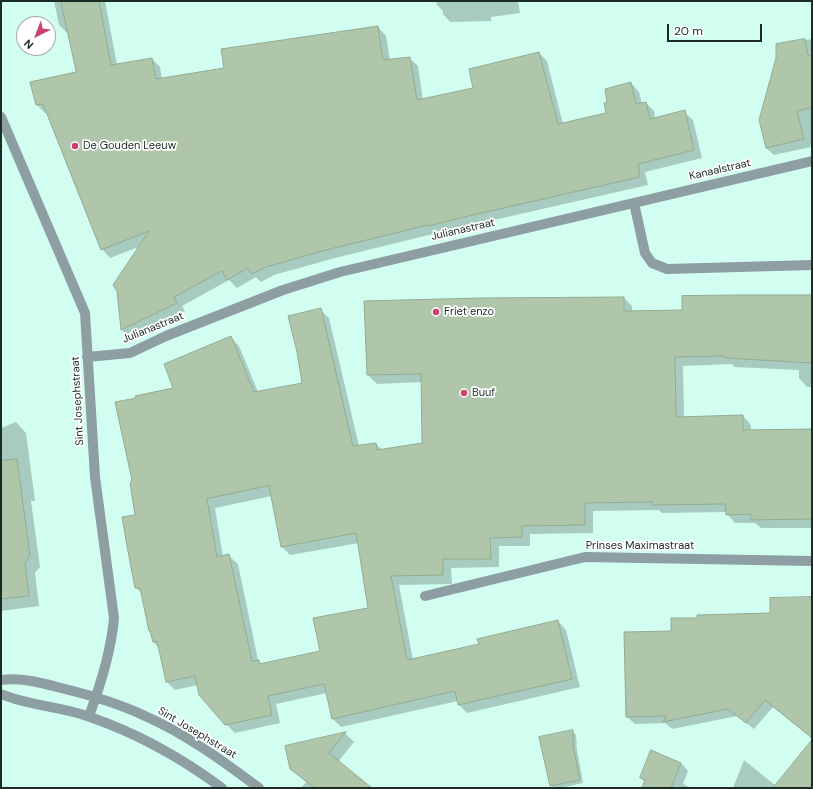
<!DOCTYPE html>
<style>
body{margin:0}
#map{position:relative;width:813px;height:789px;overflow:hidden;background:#d2fef2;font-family:"DM Sans",sans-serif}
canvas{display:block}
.frame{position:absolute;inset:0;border:2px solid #1b2c27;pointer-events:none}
.north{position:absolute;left:16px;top:16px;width:40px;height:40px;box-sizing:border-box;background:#fff;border:1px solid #a4aba9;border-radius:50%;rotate:222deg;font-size:11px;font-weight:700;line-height:16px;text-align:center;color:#1b2c27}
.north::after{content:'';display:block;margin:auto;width:14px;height:18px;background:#cc4072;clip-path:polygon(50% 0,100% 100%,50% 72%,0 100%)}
.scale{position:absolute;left:667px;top:24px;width:95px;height:18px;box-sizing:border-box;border:2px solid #1b2c27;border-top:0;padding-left:5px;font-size:12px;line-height:14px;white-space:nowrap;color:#1b2c27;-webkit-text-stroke:3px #fff;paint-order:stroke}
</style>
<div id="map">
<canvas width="813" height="789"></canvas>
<div class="frame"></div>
<div class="north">N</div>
<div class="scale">20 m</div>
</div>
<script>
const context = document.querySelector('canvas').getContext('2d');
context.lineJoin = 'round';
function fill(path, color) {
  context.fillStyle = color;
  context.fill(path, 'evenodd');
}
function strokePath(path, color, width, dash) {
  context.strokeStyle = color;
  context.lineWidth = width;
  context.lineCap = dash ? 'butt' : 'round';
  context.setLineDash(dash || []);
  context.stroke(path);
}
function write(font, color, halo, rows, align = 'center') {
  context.font = font + ' "DM Sans",sans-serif';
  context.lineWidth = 3.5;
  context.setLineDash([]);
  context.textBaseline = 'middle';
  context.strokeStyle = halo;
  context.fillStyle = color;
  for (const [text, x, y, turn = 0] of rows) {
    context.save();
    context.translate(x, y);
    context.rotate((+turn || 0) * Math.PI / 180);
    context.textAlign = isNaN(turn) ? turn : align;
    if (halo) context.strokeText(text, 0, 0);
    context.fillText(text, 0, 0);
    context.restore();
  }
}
fill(new Path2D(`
 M54 1H105L117 65 152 59 160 67 162 79 225 69 378 27 386 36 390 60 409 58 418 66 423 100 475 89 539 53 547 61 563 124 607 114 609 103 631 83 639 92 642 104 646 103 654 111 655 118 684 112 693 120 702 158 645 172 648 185 485 222 438 234 437 233 335 258 274 275 261 282 256 277 237 288 229 280 182 306 185 311 130 338 122 330 118 291 141 246 110 258 102 249 47 113H45L37 105 77 73 69 33H67L59 25Z
 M436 1H518L520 13 491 17V21L450 22 443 14V11L437 5Z
 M812 39V145H810L811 147 774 155 766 148 777 59V45Z
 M812 295V387H807L799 378V370L734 367 732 364 683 366 684 417 743 416 751 425V431L812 430V528H761L755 523H735L727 514V512L662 513 659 510 593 511V533L530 534V546H499V567L451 568 452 584 399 585 413 660 480 645 558 621 566 630 580 687 467 713 459 705 458 701 341 727 333 719 327 693 276 704 280 723 235 733 226 724 198 685 175 690 167 682 159 648 153 642 151 632 150 631 143 594 136 588 124 518 136 516 134 480 137 398 175 389 231 337 239 346 258 392 303 384 320 309 329 318 359 446 376 444 382 450 423 444V382L377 384 368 375 624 298 632 306V312L683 311V297ZM272 496 282 547 290 555 359 543 369 608 321 651 262 664 258 660 238 564 229 556 223 557 215 508Z
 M16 422 26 433 35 501H31L40 567 35 573 39 606 1 611V428Z
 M812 598V738L773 707 754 729 737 716 672 729 665 723 635 724 627 717 672 632 771 614Z
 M572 731 576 735 577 750 583 783 560 788H554L551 785Z
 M345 733 354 742 338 762 370 788H304L302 787 306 782 291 769 286 747Z
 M812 741V788H733L744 760 776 786Z
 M681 763 688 771 683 784 692 788H643L645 782 641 777Z`), '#0003');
const building = new Path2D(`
 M61 1H99L111 65 152 58 156 79 224 68 221 49 378 26 383 60 410 57 417 100 473 88 469 69 539 52 558 124 606 113 604 103 607 102 605 89 631 82 636 104 646 102 650 119 685 110 694 150 638 164 640 177 477 214 428 226V225L326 250 266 267 252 274 248 268 227 280 222 271 174 297 177 303 121 330 117 291 113 285 149 231 101 250 43 104 36 105 30 82 76 72Z
 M805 39 808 55 812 56V107L797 111 804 139 766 148 759 120 776 58V44Z
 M738 295H812V363L725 358 724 356 675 357 676 417 743 415V430L812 429V519L751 520V514L726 515 725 504 652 505V502L585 503V525L522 526V537L490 538 491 559H443V575L391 576 407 660 479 644 477 639 558 620 572 679 458 705 455 691 332 719 324 684 268 696 272 715 225 725 199 695 195 676 166 682 157 641 153 642 150 631H149L140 588H135L127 546 122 517 135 515 130 483 132 480 115 402 136 398 135 396 173 388 164 364 231 336 254 392 302 383 297 352 288 316 321 308 353 446 376 443 377 450 422 443 421 374 367 375 364 301 480 298 624 297V311L682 310V296ZM269 486 281 547 356 533 368 608 313 618 320 651 259 664V660L252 661 229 554 217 557 207 499Z
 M17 459 30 556 25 563 29 596 1 599V461Z
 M812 597V738L765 700 746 723 728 709 663 722 666 716 626 717 624 632 671 631V618H697V615L770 613V598Z
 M573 730V746L580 780 550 786 539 737Z
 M346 732 329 753 372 788H315L290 769 285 746Z
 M812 740V788H773Z
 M651 750 681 763 671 788H642L645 780 640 778Z`);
fill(building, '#afc6ab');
strokePath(building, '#93ab8f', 1);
strokePath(new Path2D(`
 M1 117 85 313 95 477 114 618C111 652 101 684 89 716
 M634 203 645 253 652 263 667 269 812 265
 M87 357 130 353 166 336 283 290 340 272 812 161
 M425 596 585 557 812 561`), '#8e9fa3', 10);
strokePath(new Path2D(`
 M1 680C21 677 42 683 61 688 90 695 118 703 145 716 186 734 223 761 259 788
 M1 694C29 706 61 706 90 717 136 733 183 759 222 788`), '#8e9fa3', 10);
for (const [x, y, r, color] of [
 [75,146,4,"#cc4072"],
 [436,312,4,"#cc4072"],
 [464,393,4,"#cc4072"]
]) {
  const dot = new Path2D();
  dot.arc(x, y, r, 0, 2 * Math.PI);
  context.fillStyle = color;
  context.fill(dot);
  strokePath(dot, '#fff', 1.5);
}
write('11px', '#1b2c27', '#fff', [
 ["De Gouden Leeuw",83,146],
 ["Friet enzo",444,312],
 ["Buuf",472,393]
], 'left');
write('11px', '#1b2c27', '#fff', [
 ["Kanaalstraat",720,170,-13],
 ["Julianastraat",463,230,-13],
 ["Julianastraat",153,328,-22],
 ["Sint Josephstraat",78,401,-93],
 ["Prinses Maximastraat",640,546],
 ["Sint Josephstraat",197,733,31]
]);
</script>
